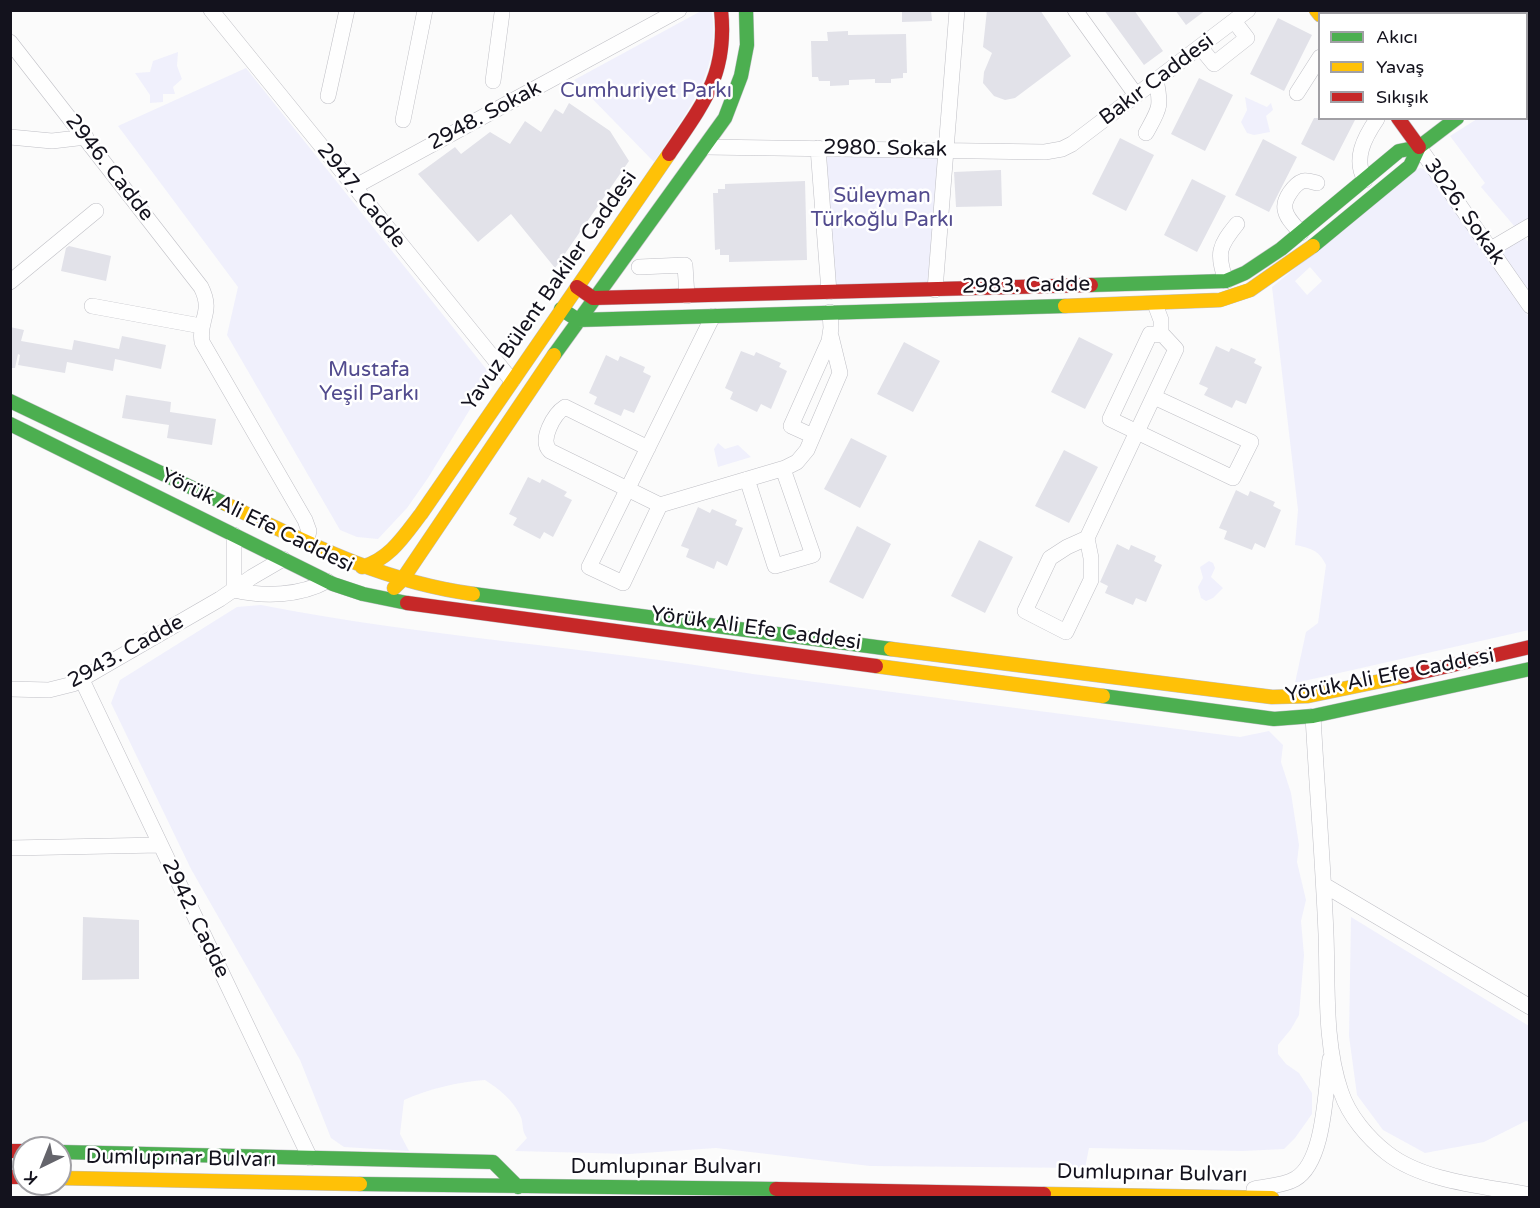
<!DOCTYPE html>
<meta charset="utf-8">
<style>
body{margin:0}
#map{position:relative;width:1540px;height:1208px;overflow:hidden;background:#fbfbfb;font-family:"Varela Round",sans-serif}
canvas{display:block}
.frame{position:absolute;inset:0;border:12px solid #13121d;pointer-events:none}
.legend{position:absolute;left:1318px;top:12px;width:210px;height:108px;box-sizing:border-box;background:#fff;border:2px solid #a1a0a5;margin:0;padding:8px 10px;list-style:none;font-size:18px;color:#13121d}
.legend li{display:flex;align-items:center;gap:12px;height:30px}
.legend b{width:30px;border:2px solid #a1a0a5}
.north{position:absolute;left:12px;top:1136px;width:60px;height:60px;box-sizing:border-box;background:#fff;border:2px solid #a1a0a5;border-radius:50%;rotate:223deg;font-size:16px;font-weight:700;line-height:24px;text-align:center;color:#13121d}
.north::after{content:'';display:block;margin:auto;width:21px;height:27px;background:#64646b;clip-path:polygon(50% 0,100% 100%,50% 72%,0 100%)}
</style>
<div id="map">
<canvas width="1540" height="1208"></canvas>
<div class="frame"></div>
<ul class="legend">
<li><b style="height:8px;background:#4caf50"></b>Akıcı</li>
<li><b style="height:8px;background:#ffc107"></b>Yavaş</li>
<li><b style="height:8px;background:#c62828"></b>Sıkışık</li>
</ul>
<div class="north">K</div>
</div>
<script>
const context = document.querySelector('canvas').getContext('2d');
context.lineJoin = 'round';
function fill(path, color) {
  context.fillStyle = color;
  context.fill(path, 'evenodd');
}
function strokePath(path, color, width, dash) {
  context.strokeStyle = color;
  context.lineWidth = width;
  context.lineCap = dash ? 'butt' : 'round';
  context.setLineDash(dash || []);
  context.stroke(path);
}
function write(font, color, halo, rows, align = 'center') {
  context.font = font + ' "Varela Round",sans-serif';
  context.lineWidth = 5;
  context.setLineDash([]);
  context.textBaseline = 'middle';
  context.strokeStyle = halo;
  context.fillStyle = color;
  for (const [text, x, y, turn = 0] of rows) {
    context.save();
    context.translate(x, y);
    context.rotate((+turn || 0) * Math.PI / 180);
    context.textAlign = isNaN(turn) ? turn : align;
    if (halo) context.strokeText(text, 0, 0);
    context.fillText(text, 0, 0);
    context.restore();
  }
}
fill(new Path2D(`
 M701 11H712C713 21 714 33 713 43 709 87 677 126 654 162L574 80Z
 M178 52 177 66 182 79 173 87 175 94H163V102L150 103V95L135 73 150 72 153 61Z
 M246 68 491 375 428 478 407 508 378 539 357 537 340 530 227 335 238 287 118 126Z
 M1529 81V218L1515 227 1481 187 1485 183 1450 136 1477 119 1526 118 1527 83Z
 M1245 97 1267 107 1271 103 1273 110 1266 116 1270 132 1254 135 1247 133 1241 122 1247 110Z
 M818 148 945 150 935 290 829 292Z
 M1419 168 1426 169 1529 317V630L1295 683 1306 632 1318 623 1326 565C1319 550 1310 548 1295 545L1298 510 1272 287ZM1310 267 1322 281 1307 295 1295 281Z
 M1524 238 1529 242V290L1527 292 1501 251Z
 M718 443 725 449 738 445 751 457 718 467 714 449Z
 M1209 561 1213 563 1215 568 1211 577 1223 588 1213 598 1206 601 1201 598 1198 587 1203 578 1200 567Z
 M261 605C424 637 590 647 753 674L1240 737 1269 731 1283 745 1281 762 1291 793 1299 845 1297 862 1306 900 1301 921 1304 955 1299 1015 1291 1029 1278 1045V1054L1286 1064 1299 1073 1312 1093V1114L1295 1138 1284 1149 1243 1151 1089 1148 1085 1168 870 1166 716 1148 629 1154 515 1151 527 1138C521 1131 524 1123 520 1115 512 1099 499 1089 485 1080 457 1082 429 1089 404 1100L400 1134 409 1151 344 1147 331 1138 300 1060 191 869 111 703 120 680 237 607Z
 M1351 917 1529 1026V1122L1526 1121 1484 1142 1425 1153 1383 1130 1357 1095 1349 1036Z`), '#f0f0fc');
fill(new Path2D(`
 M902 10H931L932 21 902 22Z
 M987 10H1040L1071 56 1015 98 1005 100 994 96 983 83 984 72 992 53 983 47Z
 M1104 10H1134L1163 51 1144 65Z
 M1175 10H1206L1186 25Z
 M1278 18 1312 35 1284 91 1250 74Z
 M848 31V35L906 34 907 73H903V78L891 79V83H875V79L849 80V85L830 86V81H819L818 77H812L811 41H828L827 32Z
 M1199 78 1233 95 1205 151 1171 134Z
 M569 103 610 131 629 161 555 268 511 214 478 242 418 174 455 147 461 154 490 132 510 144 525 121 541 132 555 109 563 114Z
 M1314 118H1356L1334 161 1301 144Z
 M1120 138 1154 155 1126 211 1092 194Z
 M1263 139 1297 157 1269 212 1235 195Z
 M1001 170 1002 206 956 207 954 172Z
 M1192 179 1226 196 1197 252 1164 235Z
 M805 181 807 260 729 262V255H720V249L715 250 713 193H718V189H725V184Z
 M69 246 111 256 106 281 61 271 66 248Z
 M10 327 24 330 21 341 72 350 74 340 119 349 122 336 166 345 161 369 115 359 113 371 67 362 65 373 18 365 20 355 18 354 15 368H10Z
 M1079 337 1113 354 1085 409 1051 392Z
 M904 342 940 361 913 412 877 394Z
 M1216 346 1229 352 1231 348 1256 359 1254 363 1262 367 1246 404 1236 400 1232 408 1204 395 1208 388 1199 384Z
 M741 351 754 356 756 352 781 363 779 367 787 371 771 409 761 404 757 412 730 399 733 392 725 388Z
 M606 355 618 361 620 356 645 367 643 372 651 376 634 413 624 409 621 416 594 404 597 397 589 393Z
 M126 395 171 402 170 412 216 419 212 445 167 438 169 425 122 418Z
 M851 438 887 456 860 508 824 489Z
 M1064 450 1098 467 1069 523 1035 506Z
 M528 477 540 483 542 479 567 492 564 496 572 500 553 537 544 532 540 539 513 525 517 518 509 514Z
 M1236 490 1248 496 1250 491 1275 502 1273 506 1281 510 1265 548 1255 543 1252 550 1224 539 1227 531 1219 528Z
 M698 507 710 513 712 509 737 520 735 525 743 528 727 566 717 561 714 569 686 557 689 549 681 546Z
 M857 526 891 544 863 599 829 582Z
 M979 540 1013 557 985 613 951 596Z
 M1117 544 1129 550 1131 545 1156 556 1154 561 1162 565 1146 602 1136 598 1133 605 1105 593 1108 586 1100 582 1101 580Z
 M83 917 139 920V979L82 980Z`), '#e2e2e9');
const street = new Path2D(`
 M211 10 512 381
 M1075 10 1136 95
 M1388 14 1391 10
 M10 42 201 287C214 313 198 319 202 342L305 520 309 531 306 543
 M1200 47 1214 64 1247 38 1234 21
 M493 81 502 13
 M1297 93 1320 57
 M328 96 347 10
 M403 120 425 10
 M1146 133C1159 109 1162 108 1156 80
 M10 137 52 141 86 137
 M705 147 1045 152 1062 149 1072 144 1248 10
 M1419 147 1530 306
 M818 148 829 292
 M1365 180C1353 159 1364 138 1377 119
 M354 187 679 10
 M1301 233C1295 226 1286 218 1285 209 1283 200 1294 184 1303 181 1307 180 1313 182 1317 183
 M1491 249 1530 226
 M639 267 685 265 687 296
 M1226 281C1216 253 1219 246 1237 224
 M10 282 96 211
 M935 290 957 10
 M1155 304 1161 320V334
 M92 306 201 326
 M813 436 791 426 829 341 831 328 830 312
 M648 448 565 407C554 414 539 440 550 451L660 505 785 468 797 462 807 450 840 373 831 336
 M747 479 775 566 813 555 783 469
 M660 505 623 583 589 567 713 316
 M234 535V590C264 597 300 596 327 581
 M1087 538 1067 547 1050 558 1025 611 1066 632 1091 580V558L1087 538 1176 349 1163 335 1150 334 1110 419 1233 478 1251 442 1154 397
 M82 680 310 1158
 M10 689 49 690 73 684 220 599 252 577 283 559
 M1313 716C1317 789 1323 862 1326 934 1328 986 1324 1043 1341 1092 1349 1116 1368 1138 1387 1153 1424 1182 1485 1186 1530 1195
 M10 848 160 845
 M1324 885 1530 1007
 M1254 1189C1267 1186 1283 1186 1295 1179 1325 1162 1325 1090 1330 1059`);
const fast = new Path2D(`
 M1313 246 1410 166 1419 147
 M1091 285 1226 281 1245 273 1281 249 1399 151 1419 147 1457 118
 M561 309 578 320 1065 306
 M554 355 725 118 741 76 747 45 746 10
 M10 401 226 504
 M10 424 333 584 363 594 407 603
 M473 594 891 649
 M1103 696 1274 719 1313 716 1530 669
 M60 1152 493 1162 518 1187
 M360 1184 776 1189`);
const slow = new Path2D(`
 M1316 10 1320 15
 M1065 306 1220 300 1250 290 1313 246
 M226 504C307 543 383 582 473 594
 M362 567C390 559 404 536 421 514L669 154
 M394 588 402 580 554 355
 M891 649 1272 697 1308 696 1405 676
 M876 666 1103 696
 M60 1178 360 1184
 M1044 1194 1272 1198`);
const jam = new Path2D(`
 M1526 66 1530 63
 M1398 118 1419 147
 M669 154C703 104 728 74 721 10
 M577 287 593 298 1091 285
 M407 603 876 666
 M1405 676 1530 647
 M10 1151H24
 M10 1177H24
 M776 1189 1044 1194`);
strokePath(street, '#bfbfc5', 16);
strokePath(fast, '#bfbfc5', 15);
strokePath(slow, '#bfbfc5', 15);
strokePath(jam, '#bfbfc5', 15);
strokePath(street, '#fefefe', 15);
strokePath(fast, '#4caf50', 14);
strokePath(slow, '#ffc107', 14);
strokePath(jam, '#c62828', 14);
write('21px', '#13121d', '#fff', [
 ["Bakır Caddesi",1157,80,-37],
 ["2948. Sokak",485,116,-28],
 ["2980. Sokak",885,149,1],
 ["2946. Cadde",109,168,52],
 ["2947. Cadde",361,196,51],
 ["3026. Sokak",1464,212,55],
 ["2983. Cadde",1026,286,-1],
 ["Yavuz Bülent Bakiler Caddesi",550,291,-55],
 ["Yörük Ali Efe Caddesi",257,521,26],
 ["Yörük Ali Efe Caddesi",756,629,8],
 ["2943. Cadde",126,652,-29],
 ["Yörük Ali Efe Caddesi",1390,676,-11],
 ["2942. Cadde",195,919,64],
 ["Dumlupınar Bulvarı",181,1159,1],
 ["Dumlupınar Bulvarı",666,1167],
 ["Dumlupınar Bulvarı",1152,1174,1]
]);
write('21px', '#524b8e', '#fff', [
 ["Cumhuriyet Parkı",646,91],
 ["Süleyman",882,196],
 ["Türkoğlu Parkı",882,220],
 ["Mustafa",369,370],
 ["Yeşil Parkı",369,394]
]);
</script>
